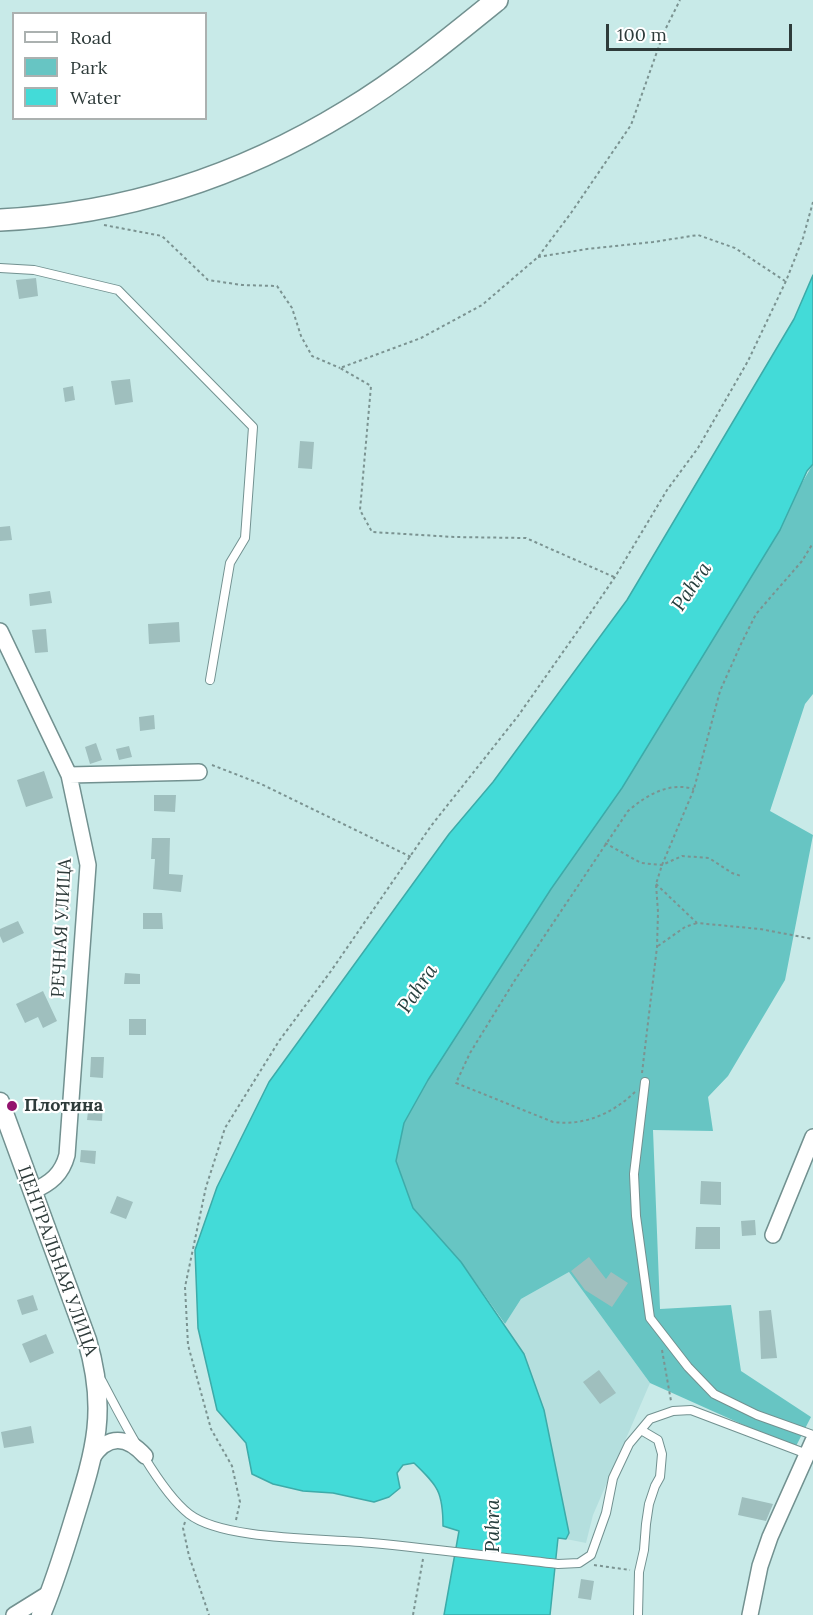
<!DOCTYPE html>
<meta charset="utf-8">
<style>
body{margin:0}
#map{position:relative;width:813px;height:1615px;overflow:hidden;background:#c8eae8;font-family:Lora,serif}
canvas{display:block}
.legend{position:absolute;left:12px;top:12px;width:195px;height:108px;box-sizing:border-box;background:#fff;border:2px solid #abb1b0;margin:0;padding:8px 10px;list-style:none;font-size:18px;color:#2e3b3a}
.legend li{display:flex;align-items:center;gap:12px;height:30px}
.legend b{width:30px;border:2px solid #abb1b0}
.scale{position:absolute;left:606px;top:24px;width:186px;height:27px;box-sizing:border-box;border:3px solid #2e3b3a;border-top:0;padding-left:8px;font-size:18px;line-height:21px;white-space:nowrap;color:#2e3b3a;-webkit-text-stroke:4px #fff;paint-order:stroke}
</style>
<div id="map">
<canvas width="813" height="1615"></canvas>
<ul class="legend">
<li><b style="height:8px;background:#fff"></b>Road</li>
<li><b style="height:16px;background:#67c5c3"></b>Park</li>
<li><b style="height:16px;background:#43dbd8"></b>Water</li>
</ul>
<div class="scale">100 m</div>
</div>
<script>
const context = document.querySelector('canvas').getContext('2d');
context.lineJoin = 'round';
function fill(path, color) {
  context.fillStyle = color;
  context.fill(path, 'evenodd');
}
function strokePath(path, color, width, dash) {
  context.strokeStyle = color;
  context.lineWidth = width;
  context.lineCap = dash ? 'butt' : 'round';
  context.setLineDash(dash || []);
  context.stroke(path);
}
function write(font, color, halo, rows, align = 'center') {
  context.font = font + ' Lora,serif';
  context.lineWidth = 4.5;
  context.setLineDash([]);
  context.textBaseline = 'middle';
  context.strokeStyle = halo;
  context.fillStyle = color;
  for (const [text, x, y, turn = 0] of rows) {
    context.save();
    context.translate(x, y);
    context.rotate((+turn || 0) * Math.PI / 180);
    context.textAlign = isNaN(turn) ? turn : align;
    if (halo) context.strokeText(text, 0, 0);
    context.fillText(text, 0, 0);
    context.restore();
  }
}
fill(new Path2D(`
 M569 1272 650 1383 593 1515 586 1543 566 1539 569 1533 544 1410 535 1385 505 1324 521 1299Z`), '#b4dfde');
fill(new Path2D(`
 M813 464V694L805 704 770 811 813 835 785 980 728 1076 708 1097 713 1131 653 1130 660 1309 731 1305 741 1371 811 1417 795 1448 650 1383 569 1272 521 1299 505 1324 461 1262 413 1208 396 1161 404 1123 428 1080 551 889 622 788 695 667Z`), '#67c5c3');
const water = new Path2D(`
 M813 275V464L807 471 780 530 622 788 551 889 428 1080 404 1123 396 1161 413 1208 461 1262 524 1354 544 1410 569 1533 566 1539 558 1538 550 1615H444L459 1531 443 1526C443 1492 438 1486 414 1463L403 1465 397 1473 400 1488 389 1497 374 1502 333 1493 303 1491 273 1484 252 1474 246 1443 217 1410 198 1328 195 1250 217 1187 269 1082 449 834 493 782 627 600 794 319Z`);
fill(water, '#43dbd8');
strokePath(water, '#3daba9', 1.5);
fill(new Path2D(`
 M36 278 38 296 19 299 16 280Z
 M130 379 133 402 115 405 111 381Z
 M73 386 75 400 65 402 63 388Z
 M300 441 314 442 312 469 298 468Z
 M10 526 12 540 0 541V527Z
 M50 591 52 603 30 606 29 594Z
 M179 622 180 642 149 644 148 624Z
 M46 629 48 652 35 653 32 630Z
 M154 715 155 729 140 731 139 717Z
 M96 743 102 760 90 764 85 747Z
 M129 746 132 757 119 760 116 749Z
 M44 771 53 798 26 807 17 780Z
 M154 795H176L175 812 154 811Z
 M152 838H170L169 874 183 875 181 892 153 889 155 859H151Z
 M143 913H162L163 929H143Z
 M18 921 24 933 3 943 0 936V929Z
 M125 973 140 974V984H124Z
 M43 991 57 1021 43 1028 38 1017 25 1023 16 1004Z
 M129 1019H146V1035H129Z
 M91 1057H104L103 1078 90 1077Z
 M89 1103 103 1104 102 1121 87 1120Z
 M81 1150 96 1151 95 1164 80 1162Z
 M701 1181 721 1182V1205L700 1204Z
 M117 1196 133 1202 126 1219 110 1213Z
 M755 1220 756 1235 742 1236 741 1221Z
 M696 1227H720V1249H695Z
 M589 1257 606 1279 611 1272 628 1283 612 1307 585 1290 571 1271Z
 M33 1295 38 1310 22 1315 17 1300Z
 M771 1310 777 1358 761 1359 759 1311Z
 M46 1334 54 1353 30 1363 22 1344Z
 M599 1370 616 1393 600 1404 583 1382Z
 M31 1426 34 1443 4 1448 1 1432Z
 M742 1497 773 1504 766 1521 738 1515Z
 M581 1579 594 1581 591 1600 578 1598Z`), '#9fbfbe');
const service = new Path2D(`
 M0 268 34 270 118 290 253 427 245 538 230 563 210 680
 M645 1082 634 1174 636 1216 650 1318 688 1367 714 1394 757 1415 813 1435
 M102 1381C121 1417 158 1490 189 1514 224 1541 325 1538 372 1543 434 1549 496 1557 558 1564L579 1563 591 1555 606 1513 613 1478 629 1444 650 1419 673 1411 691 1410 807 1454
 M638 1615 639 1572 644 1550 646 1524 649 1504 655 1486 660 1477 662 1454 658 1440 641 1430`);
const minor = new Path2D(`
 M0 631 69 775 88 865 67 1155C62 1174 51 1183 33 1191
 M69 775 199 772
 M773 1235 813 1137
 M92 1458C108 1434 127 1436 145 1456
 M14 1615 51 1592
 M750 1615 760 1566 770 1537 813 1441`);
const tertiary = new Path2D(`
 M0 1102 87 1340C108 1411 95 1451 74 1519 64 1552 54 1584 41 1615`);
const secondary = new Path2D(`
 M0 220C125 214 241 176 347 111 400 79 449 39 497 0`);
strokePath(service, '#729190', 10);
strokePath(minor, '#729190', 18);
strokePath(tertiary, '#729190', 21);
strokePath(secondary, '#729190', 24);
strokePath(new Path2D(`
 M104 225 162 236 208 280 242 285 277 286 292 308 301 336 312 356 340 368
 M538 257 587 249 653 242 698 235 735 248 785 281
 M614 577 526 538 454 537 372 532 360 510 371 386 340 368 421 338 482 305 538 257 571 213 631 125 664 32 680 0
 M212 765 261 784 411 857
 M605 843 641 863 662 865 682 856 709 858 732 873 741 876
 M656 884 697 923 760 929 813 939
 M658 946 685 927 697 923
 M642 1073 657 947 658 912 656 884 662 865 694 789 720 691 741 644 756 614 802 561 813 543
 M635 1092C612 1114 584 1126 553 1122L456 1083 470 1053 515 980 628 811C648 794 669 782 694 789
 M662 1350 671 1401
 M236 1520 240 1502 232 1466 211 1429 188 1345 185 1287 206 1187 225 1128 279 1041 331 971 431 826 518 716 589 615 615 577 667 490 698 448 748 361 786 281 803 238 813 202
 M185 1522 183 1528 189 1556 209 1615
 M594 1565 630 1570
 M413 1615 423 1559`), '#7b9391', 2, [3, 3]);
strokePath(service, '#fff', 8);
strokePath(minor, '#fff', 15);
strokePath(tertiary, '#fff', 18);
strokePath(secondary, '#fff', 21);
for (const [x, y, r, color] of [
 [12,1106,6,"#93146e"]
]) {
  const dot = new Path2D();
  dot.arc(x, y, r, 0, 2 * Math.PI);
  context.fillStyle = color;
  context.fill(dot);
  strokePath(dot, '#fff', 2);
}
write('18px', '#2e3b3a', '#fff', [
 ["РЕЧНАЯ УЛИЦА",62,928,-87],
 ["ЦЕНТРАЛЬНАЯ УЛИЦА",57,1261,70]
]);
write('bold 18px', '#2e3b3a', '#fff', [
 ["Плотина",24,1106]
], 'left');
write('italic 20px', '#253e3d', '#fff', [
 ["Pahra",692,587,-56],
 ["Pahra",418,989,-56],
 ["Pahra",493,1526,-90]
]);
</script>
